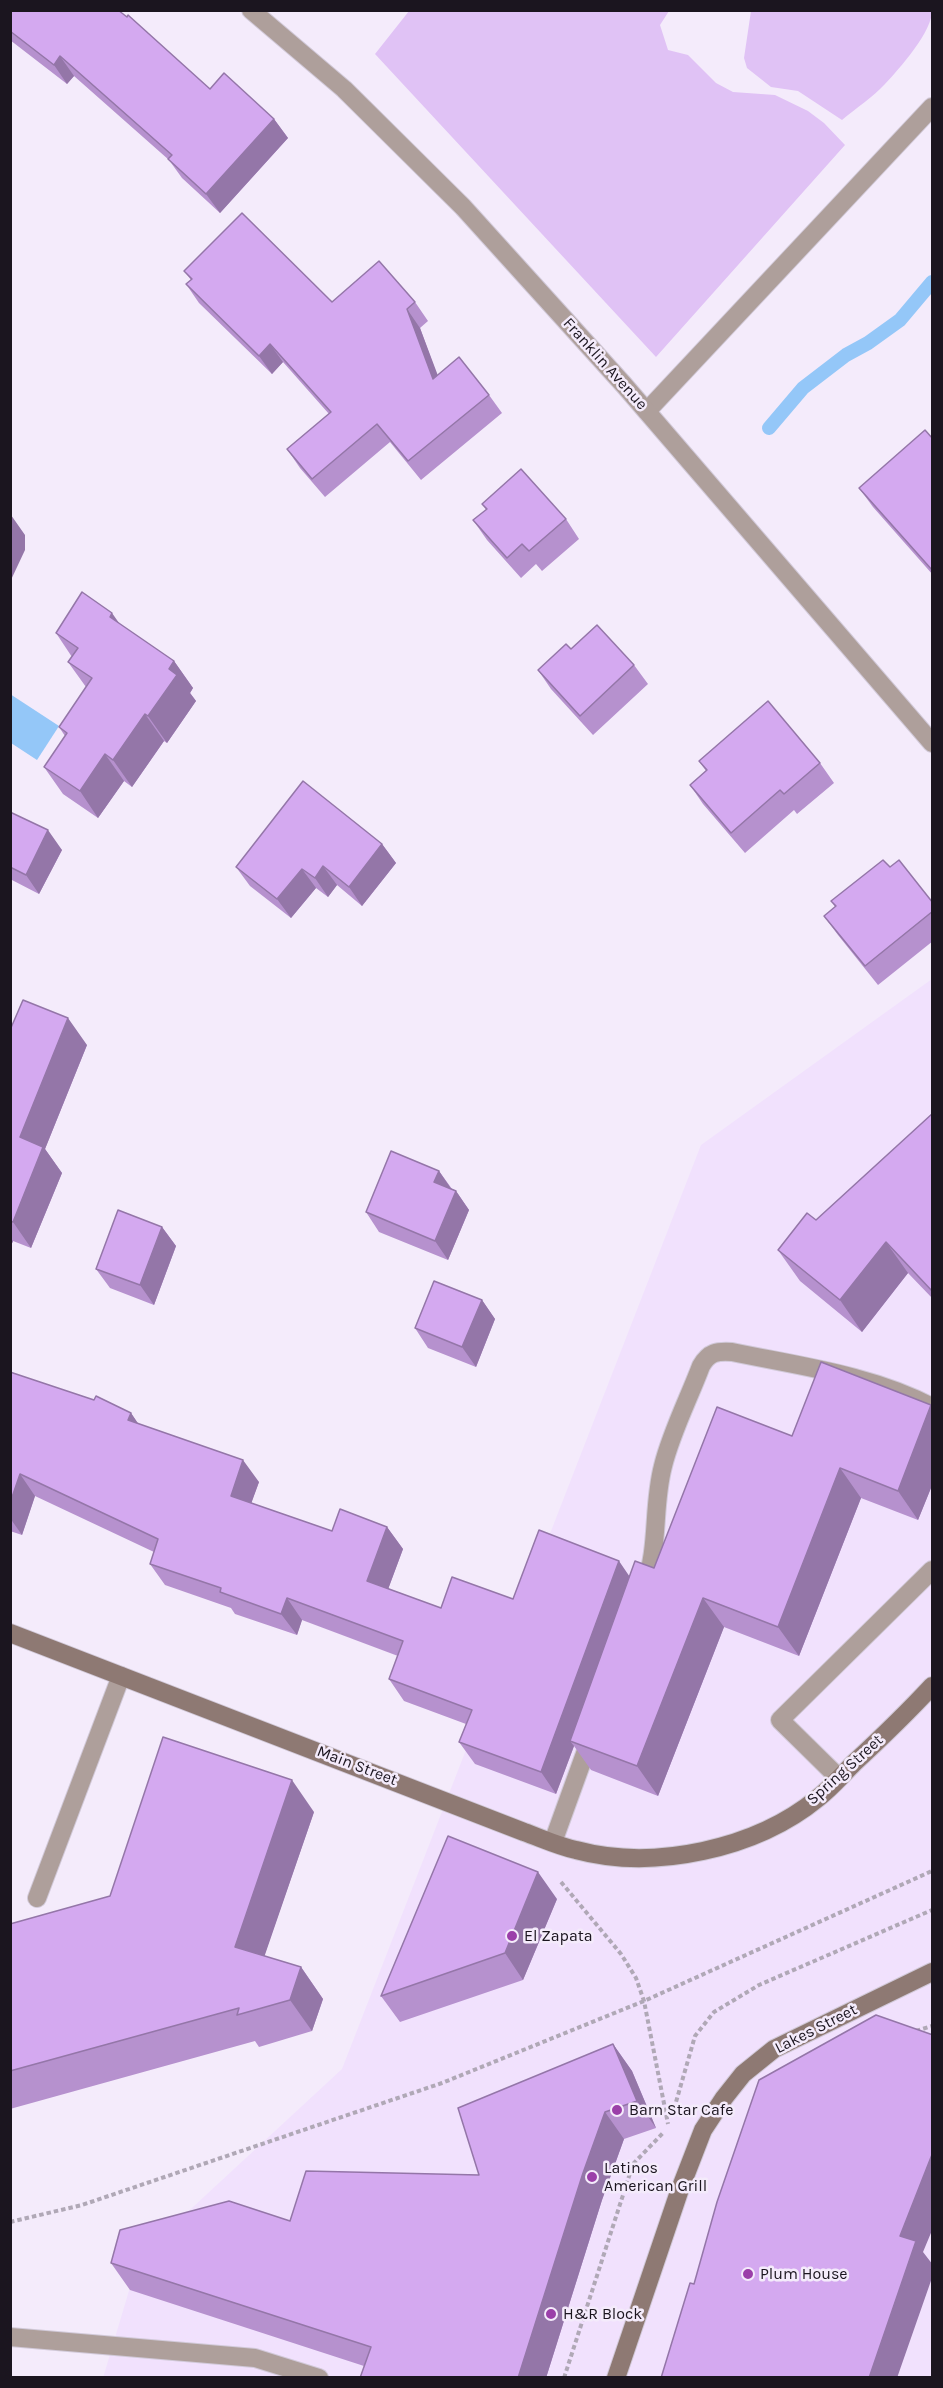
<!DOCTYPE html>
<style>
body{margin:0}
#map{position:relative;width:943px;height:2388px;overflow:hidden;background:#f4ebfb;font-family:Karla,sans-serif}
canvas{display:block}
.frame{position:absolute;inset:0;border:12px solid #1b151f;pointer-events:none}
</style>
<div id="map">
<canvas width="943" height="2388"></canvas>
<div class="frame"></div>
</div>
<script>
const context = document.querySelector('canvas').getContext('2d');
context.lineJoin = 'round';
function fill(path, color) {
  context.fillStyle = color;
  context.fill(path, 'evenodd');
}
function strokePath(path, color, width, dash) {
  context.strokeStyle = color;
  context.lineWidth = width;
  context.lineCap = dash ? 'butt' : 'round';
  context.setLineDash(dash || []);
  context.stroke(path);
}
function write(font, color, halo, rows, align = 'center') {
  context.font = font + ' Karla,sans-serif';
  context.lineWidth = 5;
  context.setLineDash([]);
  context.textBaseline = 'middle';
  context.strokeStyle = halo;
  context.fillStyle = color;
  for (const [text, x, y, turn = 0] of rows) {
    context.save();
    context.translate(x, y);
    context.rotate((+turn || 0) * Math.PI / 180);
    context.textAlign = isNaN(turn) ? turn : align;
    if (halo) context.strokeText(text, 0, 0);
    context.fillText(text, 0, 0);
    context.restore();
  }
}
fill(new Path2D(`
 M932 979V2377L103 2378 139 2257 342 2069 701 1145Z`), '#f1e1fd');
fill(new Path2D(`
 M409 11H669L660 25 668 50 688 55 716 83 733 92 775 95 808 111 824 123 845 145 656 357 375 54Z
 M751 11 932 10C933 31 899 69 885 84 873 97 856 108 842 120L798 91 771 87 747 68 744 58Z`), '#e0c2f5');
fill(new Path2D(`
 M10 694 59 726 37 760 11 743Z`), '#94c7f8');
strokePath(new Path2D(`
 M769 428 803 388 846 355 868 343 900 320 932 282`), '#94c7f8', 14);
const lane = new Path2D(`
 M647 411 932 107
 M644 1589C660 1546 652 1508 663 1466 671 1433 689 1398 701 1366 709 1352 717 1351 732 1352 799 1366 871 1375 932 1407
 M839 1778 780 1720 932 1570
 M553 1842 591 1737
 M37 1898 121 1676
 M10 2337 255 2358 319 2378`);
const street = new Path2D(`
 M251 10 344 89 463 207 624 385 932 743`);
const secondary = new Path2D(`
 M10 1633 524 1832C541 1838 558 1846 576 1850 654 1871 756 1849 818 1798 831 1788 842 1775 854 1763 881 1738 907 1713 932 1686
 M616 2378 679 2192 703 2130 724 2098 743 2074 774 2049 932 1972`);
strokePath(lane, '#d1c9d8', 20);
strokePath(street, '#d1c9d8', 20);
strokePath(secondary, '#d1c9d8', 20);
strokePath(new Path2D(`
 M561 1882 621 1954 636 1978 644 2001 668 2124
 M916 2031 932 2026
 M674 2109 695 2036 714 2012 759 1985 932 1910
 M10 2222 82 2205 442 2083 644 2001 932 1871
 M564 2378 633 2164 664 2132`), '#b0a8b6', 4, [4.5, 3]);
strokePath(lane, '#ae9f9b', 18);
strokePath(street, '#ae9f9b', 18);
strokePath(secondary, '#8e7973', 18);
fill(new Path2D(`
 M10 10 210 89 274 119 288 138 220 213 182 178 169 160 74 76 67 84 10 40Z
 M184 271 332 302H415L428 321 420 328 437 375 489 395 502 413 421 480 390 442 325 497 300 468 287 449 329 414 283 362 272 374 199 303 186 284 191 280Z
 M933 439V575L873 507 859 488Z
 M482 504 566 519 579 539 542 571 536 564 521 578 487 540 473 520 486 510Z
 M120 624 174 661 193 688 190 693 196 701 167 743 164 741 132 787 124 781 98 818 63 794 44 767 65 736 59 727 86 687 68 662 72 657 56 633Z
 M634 665 648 684 593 735 551 689 538 670Z
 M699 761 820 763 834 783 797 814 794 810 745 853 703 804 690 785 706 771Z
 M10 812 62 850 39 894 10 879Z
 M382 844 396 863 362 906 337 885 328 897 316 888 291 918 250 886 236 867Z
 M890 867 933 903V941L878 985 838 935 824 916 835 907 831 901Z
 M10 1030 87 1045 45 1149 62 1173 31 1248 13 1241 10 1248Z
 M933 1113V1299L908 1273 862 1332 800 1281 778 1250 816 1220Z
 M439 1171 452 1189 456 1191 469 1210 448 1260 379 1232 366 1212Z
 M162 1227 176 1246 154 1305 110 1288 96 1269Z
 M482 1300 495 1319 476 1367 428 1348 415 1328Z
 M10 1372 131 1413 138 1424 259 1482 251 1503 332 1531 387 1527 403 1549 388 1589 441 1608 513 1599 629 1576 654 1568 792 1436 931 1405 933 1408V1483L918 1520 861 1498 799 1656 724 1627 658 1796 591 1770 574 1746 556 1794 475 1764 459 1742 466 1724 404 1701 389 1679 398 1656 302 1620 297 1635 235 1614 231 1608 165 1585 150 1564 154 1552 35 1496 22 1535 10 1531Z
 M314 1812 264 1956 301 1967 323 1999 312 2031 259 2047 255 2041 10 2109V1924L110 1896Z
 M557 1899 523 1980 400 2022 381 1996Z
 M613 2044 632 2071 656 2128 624 2139 602 2200 546 2378H360L364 2366 130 2290 111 2263 479 2175Z`), '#b691ce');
fill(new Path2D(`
 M60 56 74 76 67 84 54 65Z
 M274 119 288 138 220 213 206 194Z
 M407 309 420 328 446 397 433 379Z
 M270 344 283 362 272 374 259 356Z
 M11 515 25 535V550L10 582Z
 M112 613 131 640 110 617Z
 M174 661 193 688 190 693 196 701 167 743 148 716 169 669Z
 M145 714 164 741 132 787 113 760Z
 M105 754 124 781 98 818 80 791Z
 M48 830 62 850 39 894 26 875Z
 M382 844 396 863 362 906 349 887Z
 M323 866 337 885 328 897 315 878Z
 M302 869 316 888 291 918 277 899Z
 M68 1018 87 1045 45 1149 62 1173 31 1248 13 1222 20 1137Z
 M439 1171 452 1190 434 1182Z
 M456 1191 469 1210 448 1260 435 1241Z
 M162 1227 176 1246 154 1305 140 1285Z
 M10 1238 13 1241 10 1248Z
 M886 1242 908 1273 862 1332 840 1300Z
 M482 1300 495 1319 476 1367 462 1347Z
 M931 1405 933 1408V1483L918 1520 898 1491Z
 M131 1413 146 1435 128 1420Z
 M243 1460 259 1482 246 1518 231 1496Z
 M840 1468 861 1498 799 1656 778 1627Z
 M20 1474 35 1496 22 1535 10 1518V1503Z
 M387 1527 403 1549 383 1603 367 1581Z
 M619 1561 634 1583 570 1741 574 1746 556 1794 541 1772Z
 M287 1598 302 1620 297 1635 281 1614Z
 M703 1598 724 1627 658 1796 637 1766Z
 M292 1780 314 1812 257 1978 235 1947Z
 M538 1872 557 1899 523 1980 505 1953Z
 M301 1967 323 1999 312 2031 290 2000Z
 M613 2044 632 2071 656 2128 637 2101Z
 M605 2112 624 2139 602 2200 546 2378H518L583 2173Z
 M933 2152V2228L923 2252 933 2265V2275L897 2378H869L900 2236Z`), '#9476a8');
const building = new Path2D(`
 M10 10H118L127 17 128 15 210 89 224 73 274 119 206 194 168 159 172 155 60 56 54 65 10 31Z
 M242 213 332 302 379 261 415 302 407 309 433 379 459 357 489 395 408 461 377 424 312 479 287 449 331 412 270 344 259 356 186 284 192 279 184 271Z
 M925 430 933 439V571L859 488Z
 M521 469 566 519 529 551 522 544 507 558 473 520 487 509 482 504Z
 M82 592 112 613 110 617 174 661 169 669 177 675 148 716 145 714 113 760 105 754 80 791 44 767 67 733 59 727 92 678 68 662 78 648 56 633Z
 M597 625 634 665 580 716 538 670 566 644 571 649Z
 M768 701 820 763 784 794 780 790 731 833 690 785 707 770 699 761Z
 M303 781 382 844 349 887 323 866 315 878 302 869 277 899 236 867Z
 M10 812 48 830 26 875 10 867Z
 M883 860 890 867 899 860 933 903V911L865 966 824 916 836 906 831 901Z
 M23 1000 68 1018 20 1137 43 1147 13 1222 10 1221V1030Z
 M933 1113V1292L886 1242 840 1300 778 1250 807 1213 816 1220Z
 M391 1151 439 1171 434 1182 456 1191 435 1241 366 1212Z
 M118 1210 162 1227 140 1285 96 1269Z
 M434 1281 482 1300 462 1347 415 1328Z
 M821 1362 931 1405 898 1491 840 1468 778 1627 703 1598 637 1766 570 1741 635 1561 654 1568 717 1407 792 1436Z
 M10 1372 94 1400 96 1396 131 1413 128 1420 243 1460 231 1496 332 1531 340 1509 387 1527 367 1581 441 1608 452 1577 513 1599 539 1530 619 1561 541 1772 459 1742 472 1710 389 1679 403 1641 287 1598 281 1614 220 1592 221 1588 150 1564 158 1539 20 1474 10 1503Z
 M163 1737 292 1780 235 1947 301 1967 290 2000 237 2015 239 2008 10 2071V1924L110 1896Z
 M448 1836 538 1872 505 1953 381 1996Z
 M876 2015 933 2035V2152L900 2236 916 2241 869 2378H661L690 2283 694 2284 717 2202 759 2080Z
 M613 2044 637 2101 605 2112 583 2173 518 2378H360L371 2347 111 2263 120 2230 229 2201 290 2221 306 2171 479 2175 458 2108Z`);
fill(building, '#d4a9f0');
strokePath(building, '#9476a8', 1.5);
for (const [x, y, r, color] of [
 [512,1936,6,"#9b3fa9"],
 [617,2110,6,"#9b3fa9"],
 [592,2177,6,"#9b3fa9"],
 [748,2274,6,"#9b3fa9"],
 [551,2314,6,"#9b3fa9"]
]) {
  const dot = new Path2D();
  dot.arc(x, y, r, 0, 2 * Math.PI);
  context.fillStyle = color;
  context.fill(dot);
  strokePath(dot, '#f4ebfb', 2);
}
write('16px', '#1b151f', '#f4ebfb', [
 ["Franklin Avenue",605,364,48],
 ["Main Street",357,1766,21],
 ["Spring Street",845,1770,-42],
 ["Lakes Street",816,2029,-27]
]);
write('16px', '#1b151f', '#f4ebfb', [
 ["El Zapata",524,1936],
 ["Barn Star Cafe",629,2110],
 ["Latinos",604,2168],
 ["American Grill",604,2186],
 ["Plum House",760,2274],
 ["H&R Block",563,2314]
], 'left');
</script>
